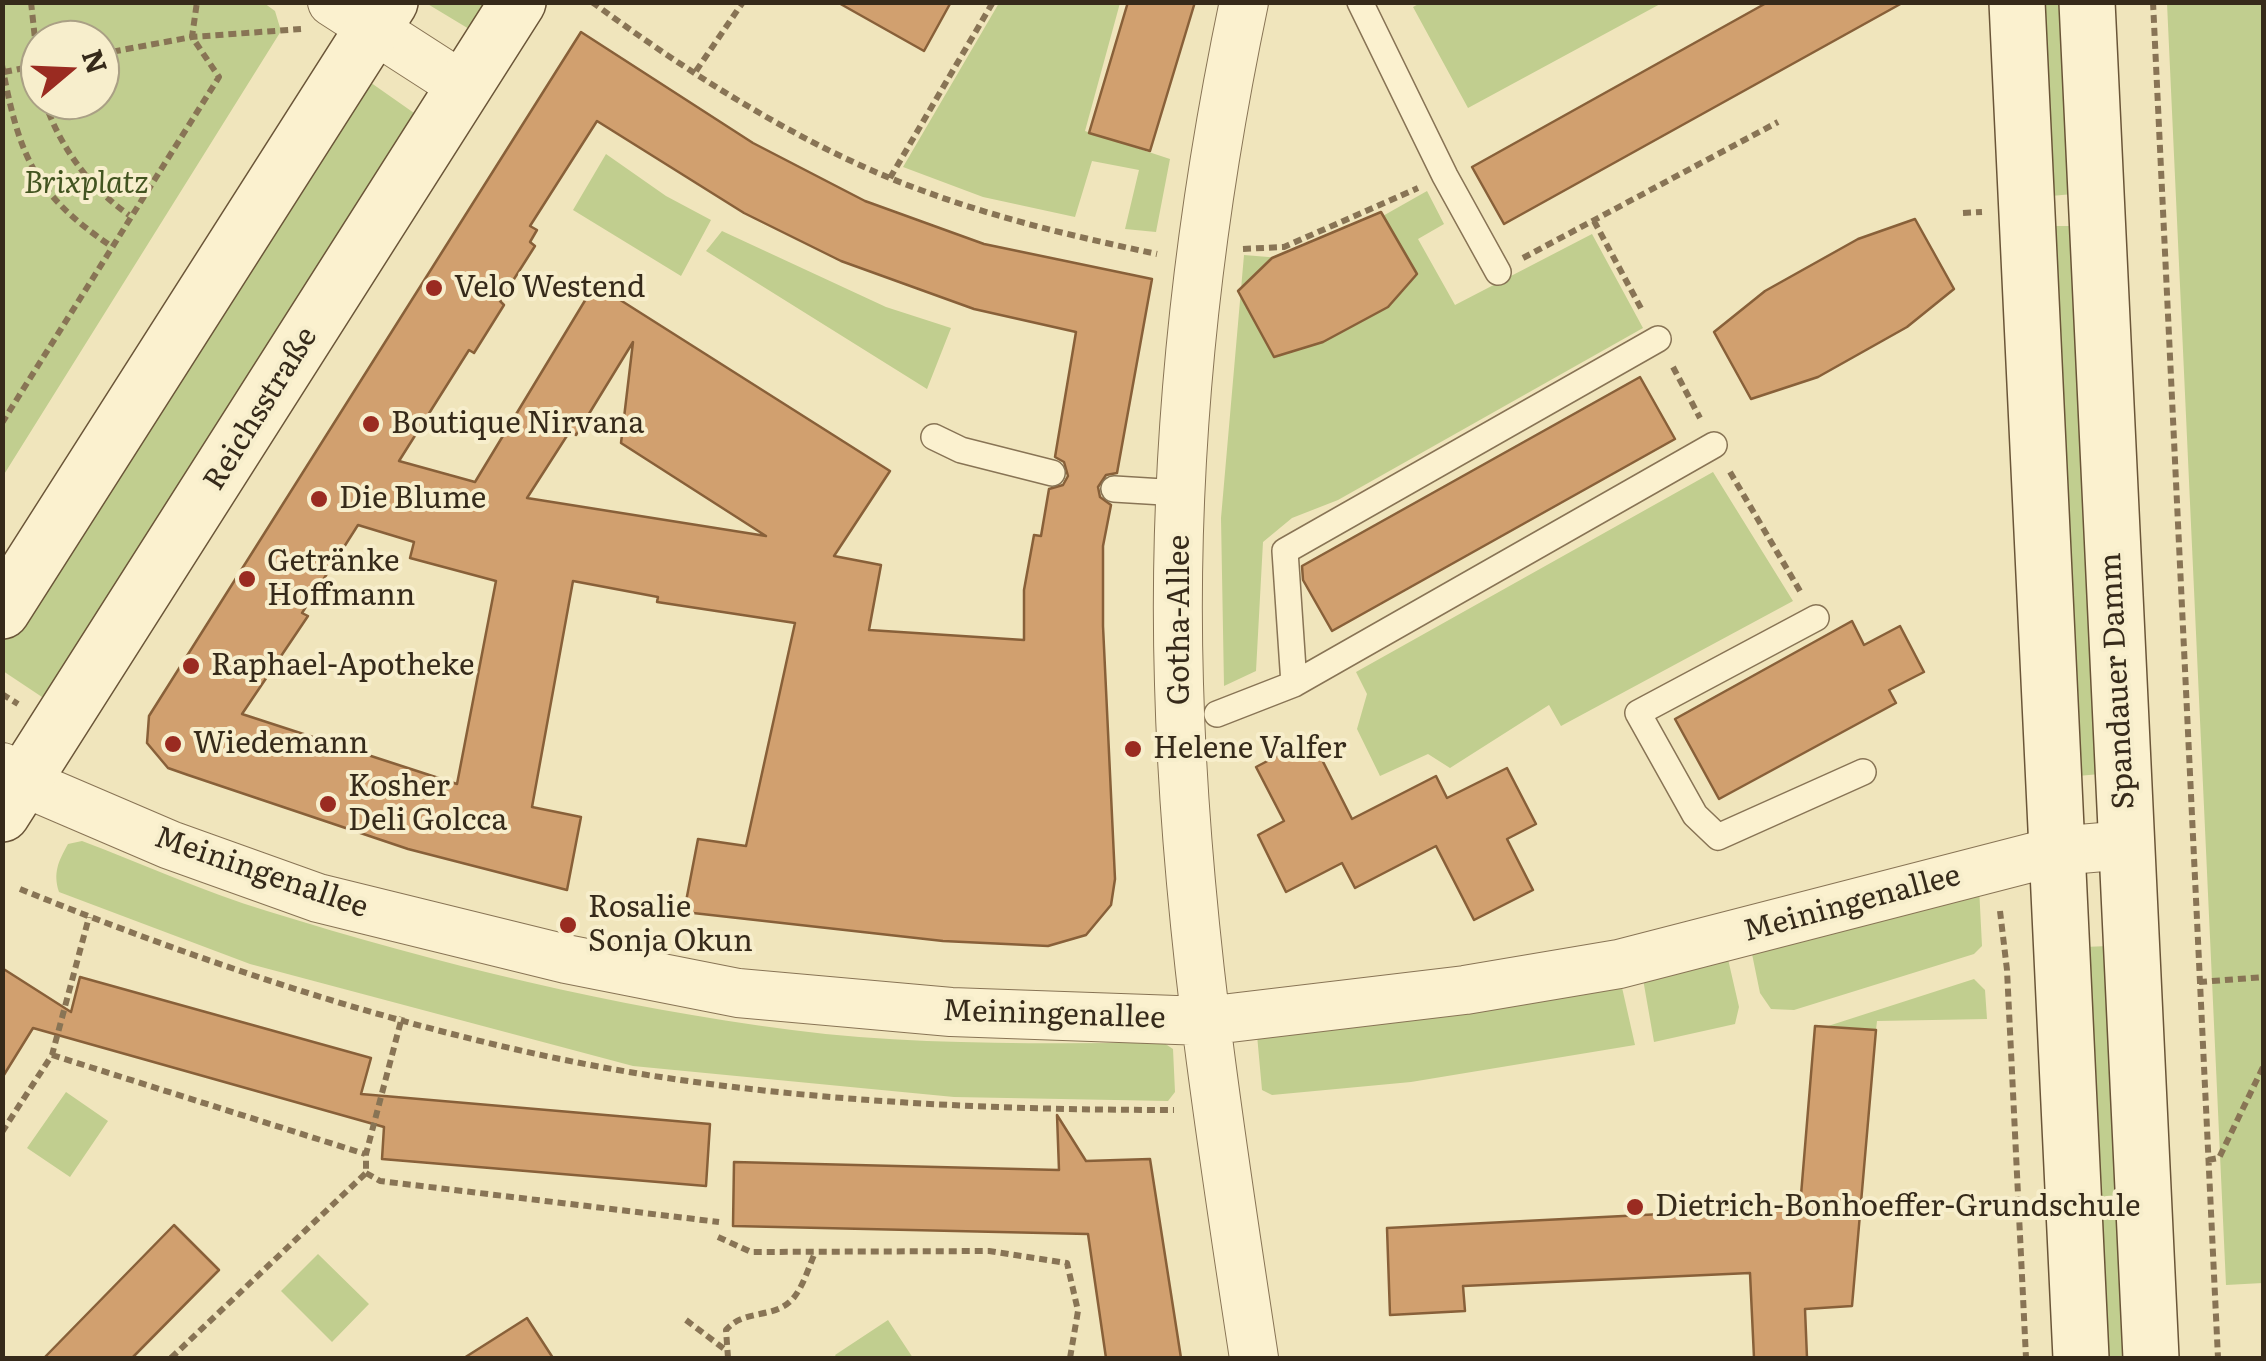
<!DOCTYPE html>
<meta charset="utf-8">
<style>
body{margin:0}
#map{position:relative;width:2266px;height:1361px;overflow:hidden;background:#f0e5bc;font-family:Literata,serif}
canvas{display:block}
.frame{position:absolute;inset:0;border:5px solid #362a1a;pointer-events:none}
.north{position:absolute;left:20px;top:20px;width:100px;height:100px;box-sizing:border-box;background:#f7eecc;border:2px solid #aaa085;border-radius:50%;rotate:71deg;font-size:28px;font-weight:700;line-height:40px;text-align:center;color:#362a1a}
.north::after{content:'';display:block;margin:auto;width:35px;height:45px;background:#9a2b21;clip-path:polygon(50% 0,100% 100%,50% 72%,0 100%)}
</style>
<div id="map">
<canvas width="2266" height="1361"></canvas>
<div class="frame"></div>
<div class="north">N</div>
</div>
<script>
const context = document.querySelector('canvas').getContext('2d');
context.lineJoin = 'round';
function fill(path, color) {
  context.fillStyle = color;
  context.fill(path, 'evenodd');
}
function strokePath(path, color, width, dash) {
  context.strokeStyle = color;
  context.lineWidth = width;
  context.lineCap = dash ? 'butt' : 'round';
  context.setLineDash(dash || []);
  context.stroke(path);
}
function write(font, color, halo, rows, align = 'center') {
  context.font = font + ' Literata,serif';
  context.lineWidth = 8;
  context.setLineDash([]);
  context.textBaseline = 'middle';
  context.strokeStyle = halo;
  context.fillStyle = color;
  for (const [text, x, y, turn = 0] of rows) {
    context.save();
    context.translate(x, y);
    context.rotate((+turn || 0) * Math.PI / 180);
    context.textAlign = isNaN(turn) ? turn : align;
    if (halo) context.strokeText(text, 0, 0);
    context.fillText(text, 0, 0);
    context.restore();
  }
}
fill(new Path2D(`
 M3 2 264 3 275 11 281 31 3 476ZM40 40H100V100H40Z
 M1422 2H1662V3L1468 108 1413 7Z
 M426 3H501L479 35Z
 M999 3H1120L1085 131 1170 159 1156 232 1125 229 1139 170 1092 161 1075 217 983 197 903 167Z
 M2041 3H2064L2073 194 2051 196Z
 M2167 3H2263V1283L2226 1285Z
 M357 73 424 120 57 707 3 671 2 633Z
 M606 154 666 196 711 220 681 276 573 210Z
 M1427 191 1444 224 1418 239 1455 305 1592 234 1643 328 1338 500 1292 518 1263 542 1256 671 1224 686 1221 518 1244 255 1305 260Z
 M2052 226H2074L2100 774 2078 776Z
 M722 231 886 307 951 328 927 389 706 251Z
 M1713 472 1793 601 1561 726 1549 705 1450 768 1428 754 1380 776 1357 729 1367 694 1356 672Z
 M82 841C143 864 204 892 267 911 438 964 614 1007 792 1030 915 1046 1040 1043 1164 1043L1173 1049 1175 1092 1168 1101 954 1097 633 1066 250 964 59 892C53 873 58 862 68 844Z
 M1979 887 1982 946 1974 954 1794 1010 1771 1009 1760 993 1752 954Z
 M2109 946 2128 1358H2104L2084 947Z
 M1728 959 1739 1007 1735 1024 1654 1042 1643 979Z
 M1974 979 1985 990 1987 1019 1877 1021 1876 1030 1825 1027Z
 M1621 983 1635 1045 1411 1082 1272 1095 1262 1090 1257 1035Z
 M66 1092 108 1121 70 1177 27 1148Z
 M318 1254 369 1304 332 1342 281 1291Z
 M888 1320 913 1358H837L835 1355Z`), '#c1ce8f');
const building = new Path2D(`
 M837 2H951L924 51Z
 M1128 2H1195L1150 151 1089 133Z
 M1768 2H1904L1504 224 1472 167Z
 M581 32 753 143 865 201 984 244 1152 279 1117 473 1106 475 1098 487 1100 497 1111 505 1103 546V626L1115 879 1111 905 1086 935 1048 946 943 941 684 912 698 839 746 846 795 623 657 602 658 597 573 581 532 807 581 817 567 890 408 849 188 775 168 768 147 743 149 716ZM597 121 744 213 841 261 974 309 1076 332 1055 457 1064 462 1068 476 1063 485 1049 489 1041 536 1034 535 1024 590V640L869 630 881 565 834 556 890 471 595 284 475 482 399 461 469 350 474 353 504 305 500 301 535 246 530 242 537 230 530 226ZM633 342 621 443 766 536 527 498 570 431 576 435ZM358 525 414 542 410 558 496 581 457 784 242 714 308 616 302 613Z
 M1381 212 1417 274 1388 307 1323 342 1274 357 1238 291 1272 258Z
 M1915 219 1954 289 1907 327 1818 377 1751 399 1714 332 1765 291 1858 239Z
 M1640 377 1675 439 1332 631 1303 580 1302 566Z
 M1852 621 1864 645 1900 626 1924 672 1889 690 1896 703 1719 799 1675 719Z
 M1311 738 1352 819 1436 776 1447 798 1507 768 1536 824 1507 839 1533 890 1474 920 1436 846 1355 888 1342 863 1286 892 1258 835 1284 821 1256 767Z
 M2 968 71 1012 80 977 371 1058 361 1094 710 1124 706 1186 382 1159 384 1127 33 1028 2 1078Z
 M1815 1026 1876 1030 1852 1306 1805 1309 1807 1358H1754L1750 1273 1463 1286 1465 1311 1390 1315 1387 1228 1800 1207Z
 M1057 1115 1086 1161 1150 1159 1181 1358H1106L1088 1234 733 1226 734 1162 1059 1170Z
 M174 1225 219 1270 132 1358H44Z
 M527 1318 553 1358H464Z`);
fill(building, '#d1a06f');
strokePath(building, '#886039', 2.5);
const service = new Path2D(`
 M1360 2 1445 176 1498 272
 M934 437 961 450 1052 473
 M1114 489 1180 493
 M1816 618 1638 713 1695 815 1718 837 1863 772
 M1294 684 1285 551 1658 339
 M1217 714 1294 684 1714 445`);
const minor = new Path2D(`
 M332 2 464 87
 M1244 2C1197 226 1172 455 1179 684 1185 911 1220 1135 1254 1358
 M2 767 23 782 170 845 318 898 566 959 738 993 951 1012 1176 1020 1205 1021 1465 990 1619 964 2057 851 2126 845`);
const secondary = new Path2D(`
 M2017 2 2081 1358
 M2087 2 2151 1358
 M2 611 390 2
 M2 814 518 2`);
strokePath(service, '#887455', 28);
strokePath(minor, '#887455', 50);
strokePath(secondary, '#6a5538', 58);
strokePath(new Path2D(`
 M31 2 40 85
 M592 2C694 77 810 151 929 193 1003 220 1081 238 1157 254
 M2153 2 2218 1358
 M100 54 192 37 301 29
 M2 65C19 155 34 194 111 246
 M696 71 743 2
 M4 72 40 65
 M44 100C60 147 89 187 129 215
 M890 178 993 2
 M1963 213 1982 212
 M1594 221 1643 312
 M1243 249 1284 247 1418 188
 M1523 258 1778 122
 M1673 367 1700 418
 M2 423 219 77 192 37 197 2
 M1730 472 1800 591
 M2 694 18 704
 M20 889C222 971 451 1046 667 1078 835 1103 1004 1110 1174 1110
 M2000 911 2007 970 2026 1358
 M2199 982 2264 977
 M52 1055 365 1154
 M2 1132 52 1055 89 917
 M2208 1160 2219 1158 2264 1065
 M366 1173 380 1181 719 1222
 M718 1237 751 1252 989 1251 1067 1263 1078 1311 1070 1358
 M686 1320 727 1351
 M171 1358 366 1173V1154L402 1017
 M728 1358 726 1330C744 1308 778 1320 795 1296 804 1284 809 1266 815 1253`), '#887455', 6, [8, 5]);
strokePath(service, '#fbf1cf', 25);
strokePath(minor, '#fbf1cf', 48);
strokePath(secondary, '#fbf1cf', 55);
for (const [x, y, r, color] of [
 [434,288,10,"#9a2b21"],
 [371,424,10,"#9a2b21"],
 [319,499,10,"#9a2b21"],
 [247,579,10,"#9a2b21"],
 [191,666,10,"#9a2b21"],
 [173,744,10,"#9a2b21"],
 [1133,749,10,"#9a2b21"],
 [328,804,10,"#9a2b21"],
 [568,925,10,"#9a2b21"],
 [1635,1207,10,"#9a2b21"]
]) {
  const dot = new Path2D();
  dot.arc(x, y, r, 0, 2 * Math.PI);
  context.fillStyle = color;
  context.fill(dot);
  strokePath(dot, '#f7eecc', 4);
}
write('italic 30px', '#425420', '#f7eecc', [
 ["Brixplatz",86,184]
]);
write('30px', '#362a1a', '#f7eecc', [
 ["Velo Westend",454,288],
 ["Boutique Nirvana",391,424],
 ["Die Blume",339,499],
 ["Getränke",267,562],
 ["Hoffmann",267,596],
 ["Raphael-Apotheke",211,666],
 ["Wiedemann",193,744],
 ["Helene Valfer",1153,749],
 ["Kosher",348,787],
 ["Deli Golcca",348,821],
 ["Rosalie",588,908],
 ["Sonja Okun",588,942],
 ["Dietrich-Bonhoeffer-Grundschule",1655,1207]
], 'left');
write('30px', '#362a1a', '#f7eecc', [
 ["Reichsstraße",261,409,-58],
 ["Gotha-Allee",1180,620,-90],
 ["Spandauer Damm",2118,681,-93],
 ["Meiningenallee",261,873,19],
 ["Meiningenallee",1852,904,-15],
 ["Meiningenallee",1054,1015,2]
]);
</script>
